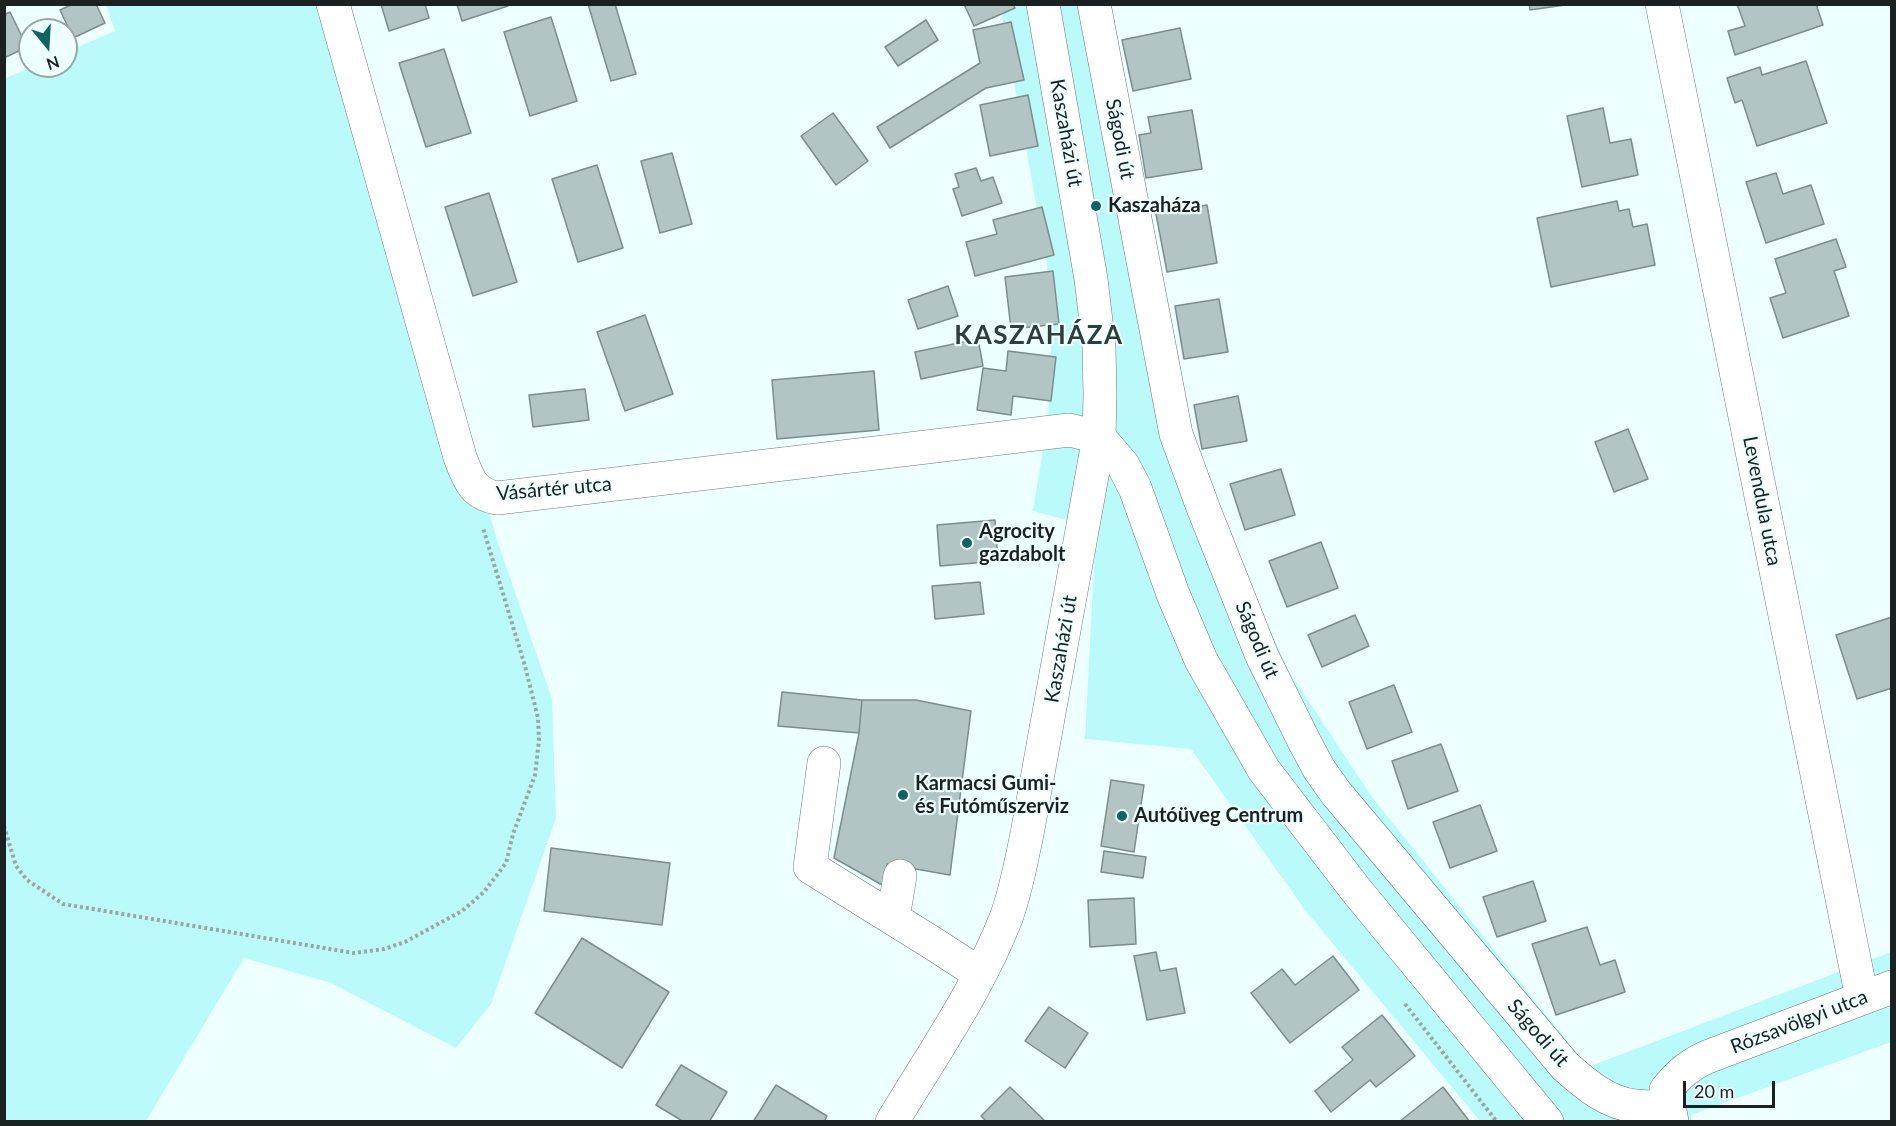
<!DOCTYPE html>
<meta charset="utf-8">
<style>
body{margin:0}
#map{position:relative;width:1896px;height:1126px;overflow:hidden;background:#eff;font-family:Lato,sans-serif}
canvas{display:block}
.frame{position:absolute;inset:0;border:6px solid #1b2121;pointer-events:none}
.north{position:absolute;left:18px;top:18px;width:60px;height:60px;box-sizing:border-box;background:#eff;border:2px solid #9aa6a6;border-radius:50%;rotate:162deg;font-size:16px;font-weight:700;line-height:24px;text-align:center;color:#1b2121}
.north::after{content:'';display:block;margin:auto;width:21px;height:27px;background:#116263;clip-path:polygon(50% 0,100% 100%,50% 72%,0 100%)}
.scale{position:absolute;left:1683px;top:1081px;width:92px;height:27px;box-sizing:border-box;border:3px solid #1b2121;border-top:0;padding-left:8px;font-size:18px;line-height:21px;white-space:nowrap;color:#1b2121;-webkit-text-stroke:4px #eff;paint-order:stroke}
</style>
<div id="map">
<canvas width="1896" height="1126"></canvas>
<div class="frame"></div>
<div class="north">N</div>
<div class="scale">20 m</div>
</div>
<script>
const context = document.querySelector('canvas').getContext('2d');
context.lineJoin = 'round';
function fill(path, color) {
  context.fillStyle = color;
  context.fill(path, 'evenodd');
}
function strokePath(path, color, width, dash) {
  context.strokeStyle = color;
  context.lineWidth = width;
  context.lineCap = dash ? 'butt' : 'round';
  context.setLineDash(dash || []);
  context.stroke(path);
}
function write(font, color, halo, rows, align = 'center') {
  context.font = font + ' Lato,sans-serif';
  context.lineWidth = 4.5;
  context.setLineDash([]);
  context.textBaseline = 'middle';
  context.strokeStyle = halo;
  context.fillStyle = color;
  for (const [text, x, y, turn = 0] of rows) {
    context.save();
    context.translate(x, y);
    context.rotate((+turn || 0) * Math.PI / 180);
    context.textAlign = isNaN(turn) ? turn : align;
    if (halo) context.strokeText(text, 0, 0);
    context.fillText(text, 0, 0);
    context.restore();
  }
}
fill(new Path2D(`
 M106 5H341L498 543 552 699 556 818 491 1004 456 1048 331 983 244 958 146 1121H5L4 79 34 66H66V52L115 31Z
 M1000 5H1102L1174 370 1201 472 1229 543 1290 673 1372 797 1588 1067 1891 952V1042L1691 1115V1121H1480L1305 910 1191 749 1085 739 1096 528 1033 511 1048 419 1051 347 1047 264Z`), '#bbfafa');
const building = new Path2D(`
 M73 4H96L105 23 73 38 60 10Z
 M381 4H425L429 18 389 31Z
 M457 4H508V6L462 21Z
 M588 4H615L636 74 611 81Z
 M964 4H1013L1015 8 974 26Z
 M1529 4H1572L1530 10Z
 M1737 4H1816L1823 25 1735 55 1728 31 1745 26Z
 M10 12 27 47 4 58V15Z
 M551 17 577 101 530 116 504 32Z
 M926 20 938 40 898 66 885 47Z
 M1011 22 1024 80 986 88 890 148 877 127 980 63 973 30Z
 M1180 28 1191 79 1133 91 1122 40Z
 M444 49 471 133 426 147 399 63Z
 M1806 61 1827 123 1757 146 1742 100 1735 103 1727 78 1760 67 1762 75Z
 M1028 95 1038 146 990 156 980 105Z
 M1603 108 1610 143 1631 139 1638 175 1582 187 1567 116Z
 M1192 110 1202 169 1146 178 1139 135 1151 133 1148 117Z
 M833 113 868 161 836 185 801 136Z
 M672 153 692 224 660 233 641 161Z
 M597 165 623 248 578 262 552 179Z
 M976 168 981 181 993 177 1002 203 962 216 953 189 959 187 955 174Z
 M1776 173 1783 194 1811 185 1824 224 1766 243 1746 182Z
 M489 193 517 282 473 296 445 207Z
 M1617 201 1619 211 1629 209 1633 227 1647 224 1655 265 1551 287 1537 218Z
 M1207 205 1217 263 1167 272 1156 214Z
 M1042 207 1054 255 975 276 966 242 997 234 993 220Z
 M1836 239 1846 267 1834 271 1849 316 1783 338 1770 298 1786 293 1775 259Z
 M1053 271 1059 324 1011 329 1005 277Z
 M948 286 958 316 918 329 908 300Z
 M1219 299 1228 352 1184 359 1175 306Z
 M645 315 673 394 625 411 597 332Z
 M978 339 983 366 921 379 915 352Z
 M1008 351 1056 357 1051 401 1013 396 1011 415 977 410 983 368 1006 371Z
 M874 371 879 430 777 439 772 380Z
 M585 389 589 420 533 427 529 395Z
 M1238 396 1247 441 1202 449 1194 405Z
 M1628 429 1648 479 1614 492 1595 442Z
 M1281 469 1295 515 1245 530 1230 484Z
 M995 520 998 561 940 566 937 525Z
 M1321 542 1338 588 1287 607 1269 561Z
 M980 582 984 614 935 619 932 586Z
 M1355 615 1369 646 1322 667 1308 635Z
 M1892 617V688L1857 699 1836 635Z
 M1394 685 1412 732 1367 749 1349 702Z
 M782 692 862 700 859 733 778 726Z
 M862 700H916L971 711 950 875 887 864 884 886 834 858 859 733Z
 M1441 744 1458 791 1408 809 1392 761Z
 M1111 780 1144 785 1134 852 1101 846Z
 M1480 805 1497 851 1450 868 1433 822Z
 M551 848 670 863 662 925 544 911Z
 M1104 851 1146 857 1143 878 1101 872Z
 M1533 881 1546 921 1497 937 1483 897Z
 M1134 898 1136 944 1090 947 1088 900Z
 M1587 927 1600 965 1615 960 1625 992 1556 1015 1532 944Z
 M582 938 669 992 622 1068 535 1013Z
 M1156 952 1160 971 1176 968 1185 1013 1147 1020 1134 956Z
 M1333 956 1359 990 1290 1043 1251 993 1282 969 1295 985Z
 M1049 1007 1088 1033 1065 1068 1025 1041Z
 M1382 1015 1415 1056 1376 1087 1370 1080 1331 1112 1315 1091 1353 1060 1342 1047Z
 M681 1065 727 1092 709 1122H684L656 1105Z
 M776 1085 827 1116 824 1122H753Z
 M1010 1087 1046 1122H987L981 1116Z
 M1443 1087 1470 1122H1399Z`);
fill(building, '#b3c4c4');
strokePath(building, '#7d8d8d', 1.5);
const minor = new Path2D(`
 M333 4 460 457C468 478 473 495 498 498L1069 430 1099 437
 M1094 4 1176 434 1204 510 1262 656 1304 741 1319 769 1336 793 1565 1066C1585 1084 1607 1103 1635 1106 1646 1107 1658 1107 1669 1108
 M1662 4 1862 998
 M1099 437 1123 465 1135 488 1173 594 1201 660 1264 770 1356 890 1547 1122
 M824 763 810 867 934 944 980 974
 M893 918 900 876
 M892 1122C932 1055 978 990 1006 918 1016 891 1021 862 1027 834L1099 437 1100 395 1099 347 1091 279 1043 4
 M1672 1122 1666 1090C1678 1075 1689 1065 1707 1057L1892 987`);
strokePath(minor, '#6b7a7a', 34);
strokePath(new Path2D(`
 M4 826 16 866 27 880 63 904 354 953 384 949 405 942 462 911 484 892 506 863 513 834 535 775 539 740 538 718 525 666 483 528
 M1405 1004 1497 1122`), '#9aa6a6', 4, [3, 3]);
strokePath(minor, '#fff', 33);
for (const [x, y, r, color] of [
 [1096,206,6,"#116263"],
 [967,543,6,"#116263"],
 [903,795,6,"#116263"],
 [1122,816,6,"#116263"]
]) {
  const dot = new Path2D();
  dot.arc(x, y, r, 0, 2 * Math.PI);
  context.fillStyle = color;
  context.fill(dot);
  strokePath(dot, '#eff', 2);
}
write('20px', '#1b2121', '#eff', [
 ["Kaszaházi út",1066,133,80],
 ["Ságodi út",1120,139,79],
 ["Vásártér utca",554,489,-5],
 ["Levendula utca",1762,501,79],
 ["Ságodi út",1257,640,67],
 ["Kaszaházi út",1061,649,-80],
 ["Rózsavölgyi utca",1799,1022,-21],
 ["Ságodi út",1538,1033,49]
]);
write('bold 20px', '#1b2121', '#eff', [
 ["Kaszaháza",1108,206],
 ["Agrocity",979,532],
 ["gazdabolt",979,555],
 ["Karmacsi Gumi-",915,784],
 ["és Futóműszerviz",915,807],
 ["Autóüveg Centrum",1134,816]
], 'left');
context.letterSpacing = '1.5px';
write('bold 26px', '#2f3d3d', '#eff', [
 ["KASZAHÁZA",1039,336]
]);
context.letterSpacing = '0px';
</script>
